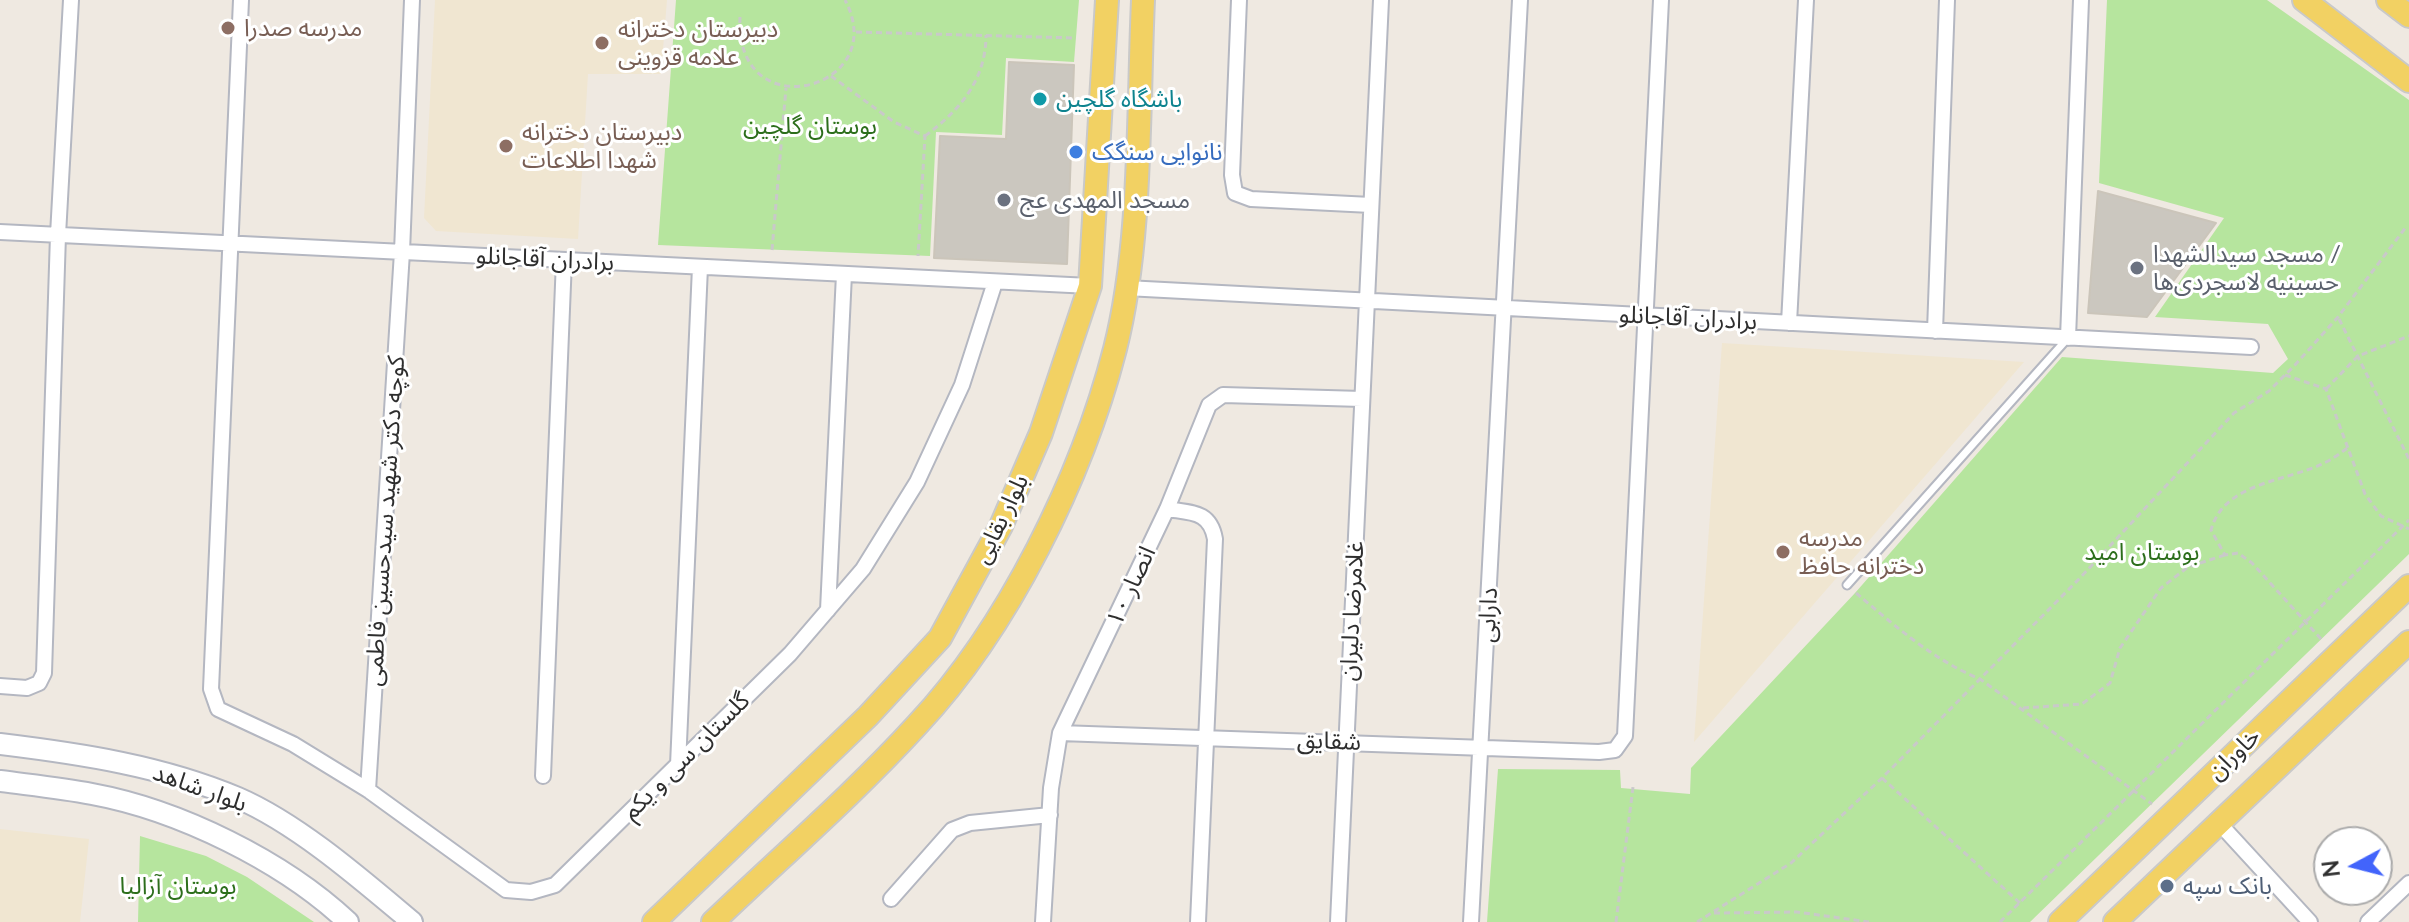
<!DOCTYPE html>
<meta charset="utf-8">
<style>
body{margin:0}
#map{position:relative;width:2409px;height:922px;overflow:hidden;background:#efe9e1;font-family:Lato,sans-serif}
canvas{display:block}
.north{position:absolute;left:2313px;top:826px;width:80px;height:80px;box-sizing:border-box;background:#fff;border:2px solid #ababab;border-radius:50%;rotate:263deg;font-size:22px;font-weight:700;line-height:32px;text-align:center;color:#2e2e2e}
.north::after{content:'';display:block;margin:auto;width:28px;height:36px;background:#4264fb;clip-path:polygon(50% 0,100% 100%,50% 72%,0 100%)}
</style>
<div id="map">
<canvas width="2409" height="922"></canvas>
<div class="north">N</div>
</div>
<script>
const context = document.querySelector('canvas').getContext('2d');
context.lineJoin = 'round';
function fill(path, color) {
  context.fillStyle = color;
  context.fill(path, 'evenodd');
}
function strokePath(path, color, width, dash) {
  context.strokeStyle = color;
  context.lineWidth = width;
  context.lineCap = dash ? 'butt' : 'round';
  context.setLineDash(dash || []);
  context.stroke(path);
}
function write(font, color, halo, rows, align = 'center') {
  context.font = font + ' Lato,"Noto Sans Arabic",sans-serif';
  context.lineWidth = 6;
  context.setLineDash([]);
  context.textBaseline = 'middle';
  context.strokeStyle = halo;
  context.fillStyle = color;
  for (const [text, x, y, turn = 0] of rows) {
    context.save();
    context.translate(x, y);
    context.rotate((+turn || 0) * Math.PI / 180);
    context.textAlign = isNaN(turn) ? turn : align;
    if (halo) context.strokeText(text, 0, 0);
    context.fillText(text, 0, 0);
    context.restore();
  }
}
fill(new Path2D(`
 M435 0H667L661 74H588L578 239 436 231 424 218Z
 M1722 343 2024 362 1694 742Z
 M0 829 89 839 80 922H0Z`), '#f0e6d1');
fill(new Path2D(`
 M676 0H1079L1074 62 1006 58 1002 135 936 132 930 256 658 245Z
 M2107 0H2267L2409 100V554L2030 922H1487L1498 769 1620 770 1621 788 1690 794 1691 768 1855 593 2062 357 2273 373 2288 359 2268 324 2155 317 2224 218 2099 183Z
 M140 836 206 856 247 877 314 922H138Z`), '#b6e59e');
const building = new Path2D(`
 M1009 62 1074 65 1067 264 934 258 940 136 1006 139Z
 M2098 191 2216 223 2147 317 2088 313Z`);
fill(building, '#cbc7bf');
strokePath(building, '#cbc5ba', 2);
const service = new Path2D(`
 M1847 585 2067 339`);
const minor = new Path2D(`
 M241 0 211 689 218 709 293 744 368 790 506 890 531 892 555 885 790 654 863 569 917 482 962 385 995 282
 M1239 0 1232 175 1235 193 1251 199 1371 205
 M0 232 1090 286
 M1126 288 2251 347
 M1789 323 1806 0
 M1935 331 1947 0
 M2068 338 2081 0
 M1167 509C1192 513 1210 511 1215 539L1198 922
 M828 610 844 274
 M0 686 27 688 39 683 44 673 58 235 71 0
 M1060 733 1599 752 1615 750 1625 736 1661 0
 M678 765 700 267
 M543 776 564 260
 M368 790 402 252 412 0
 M2219 823 2310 922
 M891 899 952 830 970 823 1050 815
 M1043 922 1051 788 1060 733 1167 509 1209 405 1223 395 1362 399
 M1338 922 1381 0
 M1471 922 1520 0
 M2368 922 2409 883`);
const secondary = new Path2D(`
 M0 744C82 754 162 766 238 798 298 824 362 880 412 922
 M0 781C30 785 61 788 92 794 179 810 283 861 348 922`);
const primary = new Path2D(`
 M2304 0 2409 81
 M2388 0 2409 16
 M654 922 868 716 940 638 1001 526 1041 433 1090 286 1107 0
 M713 922C781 857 854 794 917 725 1008 628 1082 477 1115 349 1142 243 1138 110 1143 0
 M2060 922 2409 586
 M2115 922 2409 642`);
strokePath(service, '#b4b7c1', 11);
strokePath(minor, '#b4b7c1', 18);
strokePath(secondary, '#b4b7c1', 24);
strokePath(primary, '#c9c9c9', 26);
strokePath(new Path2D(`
 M740 17C734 131 893 90 845 0
 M856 32 1076 38
 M831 76 894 122 925 136 918 256
 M925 136C960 110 986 80 986 35
 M772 250 786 88
 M2339 319 2409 459
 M2285 375 2326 389 2365 494 2381 516 2409 529
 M2326 389 2358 356 2409 336
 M1856 593C1894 625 1933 660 1980 679L2152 804
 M2321 639 2252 563 2238 553 2225 555 2211 530C2224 482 2286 482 2324 463 2333 459 2342 452 2350 446
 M2023 708 2082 704 2110 683 2120 648 2161 588 2188 567 2225 555
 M1882 778 2021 904
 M1714 913 1797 912 1869 922
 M1616 922 1633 787
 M1697 922 1791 863 1882 778 2079 579 2234 413 2269 391 2295 365 2338 317 2406 227
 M2000 922 2409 520`), '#c9c9c9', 3, [6, 4]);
strokePath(service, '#fff', 7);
strokePath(minor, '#fff', 14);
strokePath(secondary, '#fff', 20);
strokePath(primary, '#f2d163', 22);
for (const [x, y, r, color] of [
 [228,28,8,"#8d6e63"],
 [602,43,8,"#8d6e63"],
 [1040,99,8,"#0f9aa8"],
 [506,146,8,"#8d6e63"],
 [1076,152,8,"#3f7fe0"],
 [1004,200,8,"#6b7280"],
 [2137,268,8,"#6b7280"],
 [1783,552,8,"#8d6e63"],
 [2167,886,8,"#5c6f8a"]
]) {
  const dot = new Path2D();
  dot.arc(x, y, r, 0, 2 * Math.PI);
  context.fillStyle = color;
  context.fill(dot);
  strokePath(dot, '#fff', 3);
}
write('24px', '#785e54', '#fff', [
 ["مدرسه صدرا",244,28],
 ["دبیرستان دخترانه",618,29],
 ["علامه قزوینی",618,57],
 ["دبیرستان دخترانه",522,132],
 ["شهدا اطلاعات",522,160],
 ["مدرسه",1799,538],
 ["دخترانه حافظ",1799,566]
], 'left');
write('24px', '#0d838f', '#fff', [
 ["باشگاه گلچین",1056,99]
], 'left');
write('24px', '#2c6e1b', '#fff', [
 ["بوستان گلچین",810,126],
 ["بوستان امید",2142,552],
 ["بوستان آزالیا",178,886]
]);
write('24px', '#366cbe', '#fff', [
 ["نانوایی سنگک",1092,152]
], 'left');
write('24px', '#5b616d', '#fff', [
 ["مسجد المهدی عج",1020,200],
 ["مسجد سیدالشهدا /",2153,254],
 ["حسینیه لاسجردی‌ها",2153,282]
], 'left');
write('24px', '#2e2e2e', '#fff', [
 ["برادران آقاجانلو",545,259,3],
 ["برادران آقاجانلو",1688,318,3],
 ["بلوار بقایی",1001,519,-64],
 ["کوچه دکتر شهید سیدحسین فاطمی",385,521,-86],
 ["انصار ۱۰",1131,586,-65],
 ["غلامرضا دلیران",1352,611,-87],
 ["دارابی",1488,615,-87],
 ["شقایق",1329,741,2],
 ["خاوران",2234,754,-44],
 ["گلستان سی و یکم",686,756,-45],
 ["بلوار شاهد",200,788,20]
]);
write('24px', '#4e5e75', '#fff', [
 ["بانک سپه",2183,886]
], 'left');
</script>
